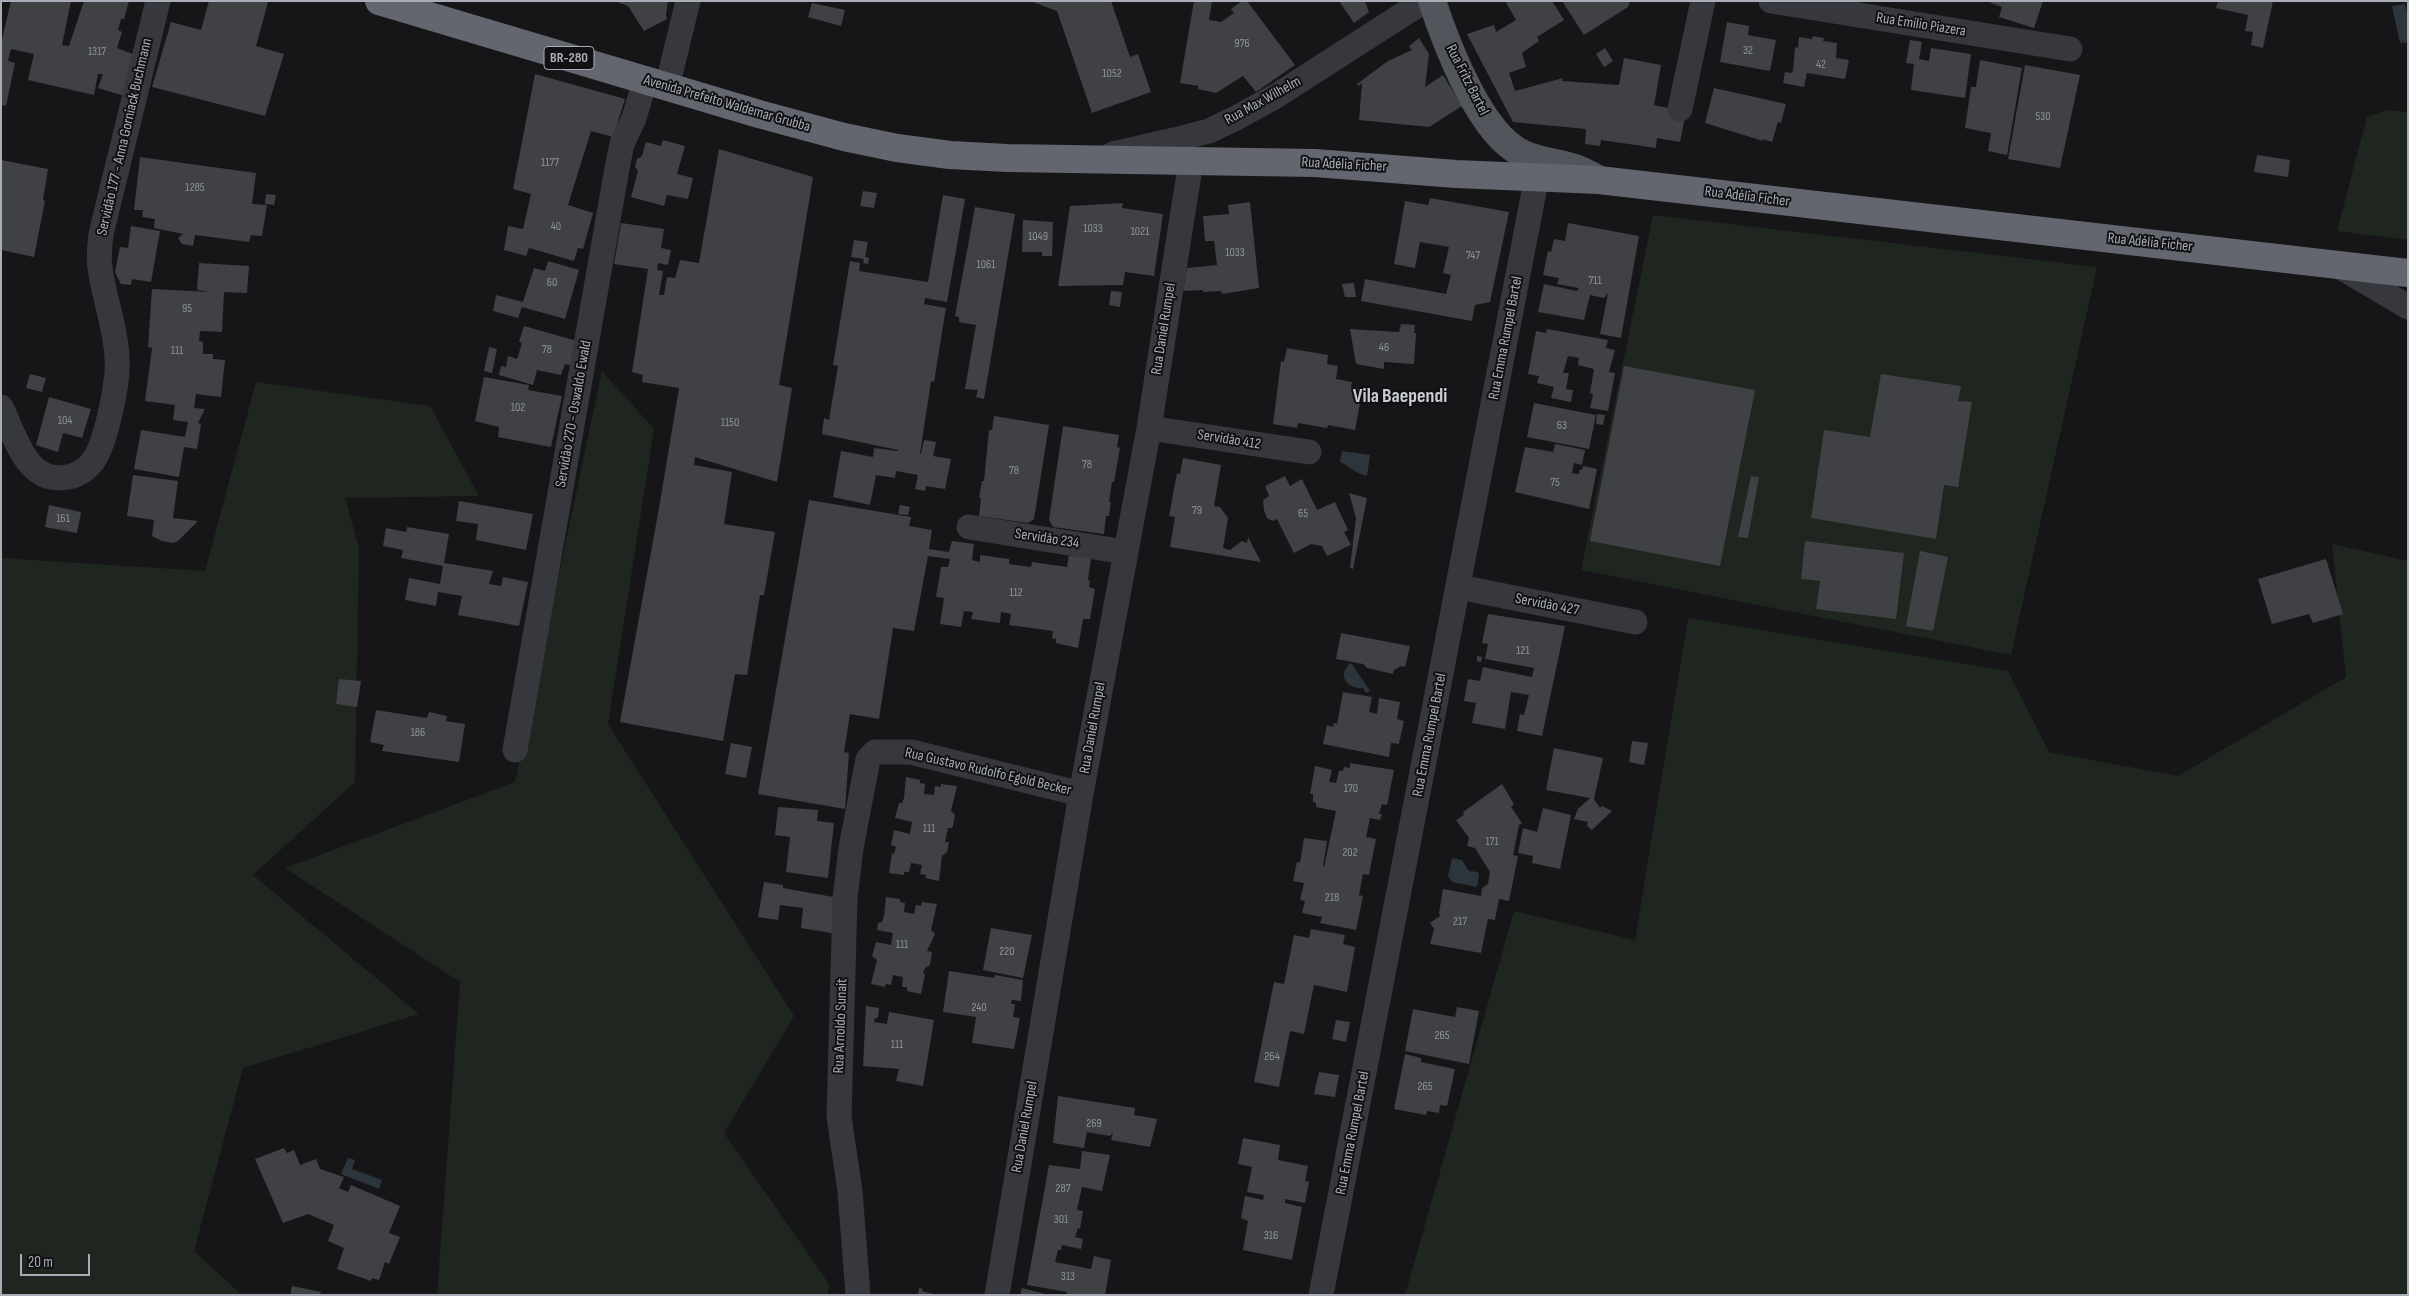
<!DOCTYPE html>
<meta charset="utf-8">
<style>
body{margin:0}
#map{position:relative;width:2409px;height:1296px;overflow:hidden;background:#161618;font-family:"Sofia Sans Condensed",sans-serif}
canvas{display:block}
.frame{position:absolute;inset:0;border:2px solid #a8adb8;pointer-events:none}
.scale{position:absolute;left:20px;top:1254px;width:70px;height:22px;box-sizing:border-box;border:2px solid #a8adb8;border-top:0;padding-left:6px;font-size:15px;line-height:18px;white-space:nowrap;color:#a8adb8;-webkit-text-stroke:4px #111113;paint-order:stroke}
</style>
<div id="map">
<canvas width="2409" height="1296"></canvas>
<div class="frame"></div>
<div class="scale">20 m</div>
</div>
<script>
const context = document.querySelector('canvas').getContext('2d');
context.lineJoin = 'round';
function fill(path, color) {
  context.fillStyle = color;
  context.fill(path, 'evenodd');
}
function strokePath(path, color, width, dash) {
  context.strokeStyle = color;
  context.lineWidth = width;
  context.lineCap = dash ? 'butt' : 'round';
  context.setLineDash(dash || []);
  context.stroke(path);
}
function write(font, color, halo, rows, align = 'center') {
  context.font = font + ' "Sofia Sans Condensed",sans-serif';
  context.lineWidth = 4;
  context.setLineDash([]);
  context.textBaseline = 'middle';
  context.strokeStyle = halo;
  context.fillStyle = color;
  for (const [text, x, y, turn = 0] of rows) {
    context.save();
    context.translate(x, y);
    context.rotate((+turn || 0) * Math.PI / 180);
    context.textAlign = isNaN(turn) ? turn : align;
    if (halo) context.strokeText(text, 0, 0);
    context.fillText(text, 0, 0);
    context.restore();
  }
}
fill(new Path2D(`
 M2387 110 2408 112V240L2337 231 2367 117Z
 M1653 215 2097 267 2011 655 1581 570Z
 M602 371 654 429 608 724 794 1016 724 1133 829 1284 828 1295H437L460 982 285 868 515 782Z
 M256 382 430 406 479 496 345 498 359 548 355 782 253 875 419 1014 243 1068 194 1251 242 1295H1V558L205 571Z
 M2332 544 2408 561V1295H1405L1514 911 1635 940 1688 618 2008 671 2049 752 2178 776 2346 677Z`), '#1e261f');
fill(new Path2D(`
 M2405 4 2408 17V42L2400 43 2392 6Z
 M1342 451 1370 455 1367 476C1356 474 1350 466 1340 462Z
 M1351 663 1370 691 1366 693 1363 688C1347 689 1336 675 1351 663Z
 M1452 858 1462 860 1469 871 1478 872 1479 875 1477 887 1452 882 1448 876Z
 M348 1158 355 1160 352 1169 382 1180 379 1189 341 1174Z`), '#2c353c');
fill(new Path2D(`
 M11 1H71L62 45 69 46 84 1H129L124 19H121L118 30 122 32 117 48 143 58 128 97 98 88 103 74H98L94 95 28 80 34 54 11 49 8 61 15 63 6 106 1 105V43Z
 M209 1 268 2 256 46 284 54 265 116 152 87 171 22 201 30Z
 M614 1H668L666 14 667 19 644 31 628 6Z
 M1030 1H1111L1130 57 1138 54 1151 92 1092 113 1057 11Z
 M1194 1H1212L1209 20 1221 22 1234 13 1231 9 1242 1H1247L1295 65 1256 92 1243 76 1216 93 1198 89V86L1180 83Z
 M1339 1H1365L1369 12 1354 23Z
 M1505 1H1552L1564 20 1537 37 1539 41 1522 53 1526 67 1509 73 1515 91 1563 78 1562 81 1619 85 1624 58 1661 65 1654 105 1686 112 1680 142 1657 138 1656 148 1601 140 1600 146 1585 144 1586 129 1513 122 1467 34 1494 25 1496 32 1516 20Z
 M1562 1H1630L1628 7 1584 35Z
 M1986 1H2043L2034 28 1999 17 2002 7Z
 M2218 1H2273L2263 48 2251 45 2253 32 2245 31 2248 15 2216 8Z
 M812 3 845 10 841 26 808 17Z
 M1727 22 1749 26 1748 35 1776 40 1770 71 1720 62Z
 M1813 36 1824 38 1823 41 1837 43 1836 58 1849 60 1845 79 1807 73 1804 87 1783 83 1785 72 1791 73 1793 71 1795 47 1798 48 1799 37 1812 39Z
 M1419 38 1429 54 1425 87 1443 75 1462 106 1429 127 1359 120 1362 83 1358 86 1357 84 1388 61 1412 50 1409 46Z
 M1910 40 1922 42 1919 59 1929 61 1931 48 1971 54 1965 98 1911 90 1914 64 1906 63Z
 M1605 48 1613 61 1604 67 1596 54Z
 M1980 60 2022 68 2007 155 1988 151 1991 133 1965 128 1971 87H1976Z
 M2025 65 2080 75 2060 168 2008 159Z
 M535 74 625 99 613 137 591 131 568 205 593 213 583 249 578 248 574 261 529 248 526 256 504 250 508 226 523 229 531 194 513 189Z
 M1714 88 1786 104 1781 123 1778 122 1772 142 1763 139V141L1705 123Z
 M663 140 685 146 677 174 693 178 688 199 667 195 664 206 631 197 638 171 635 167 637 159 642 156 646 142 661 146Z
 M719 149 813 177 779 385 792 388 777 482 695 457 694 465 732 472 724 524 775 532 764 595H760L747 675 735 674 723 741 620 722 659 508 679 388 642 382 643 375 632 372 648 269 614 264 621 223 664 229 661 248 671 250 668 265 658 263 657 270 663 271 659 295H664L667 277 675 278 680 260 699 263Z
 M2257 155 2290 160 2288 177 2254 172Z
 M140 157 256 173 252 204 267 205 262 236 251 235 249 242 195 235 193 246 182 244 178 238 183 234 154 228 155 219 142 217 143 210H134Z
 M1 160 48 169 43 200 45 201 34 257 1 250Z
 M863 191 877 193 874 208 860 206Z
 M266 194 276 195 274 205 265 204Z
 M943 195 965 199 947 302 925 298 924 304 946 308 934 382 931 381 920 454H921L924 440 936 442 933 456 951 459 945 489 926 486 925 491 915 489 918 475 896 471 895 478 876 475 870 505 833 497 841 451 873 457 874 448 898 451V450L822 434 824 418 829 420 838 366 833 365 850 261 860 263 859 271 928 282Z
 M1430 198 1509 212 1490 302 1475 305 1472 321 1361 301 1365 279 1446 294 1451 275 1443 273 1449 247 1420 242 1415 268 1394 264 1405 201 1428 205Z
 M1250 202 1259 288 1222 294 1221 291 1203 292V290L1183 291 1187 268 1217 265 1214 241H1205L1203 216 1229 214 1228 205Z
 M1123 203 1122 208 1163 214 1154 276 1125 272 1123 285 1058 286 1070 206Z
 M975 207 1015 214 984 399 976 397 978 390 965 389 976 325 959 322V317L955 316Z
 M1023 220 1053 222 1052 256H1042V252H1022Z
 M1568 223 1639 236 1621 338 1600 334 1608 293 1604 298 1590 295 1584 320 1538 312 1544 284 1577 291 1579 288 1557 284 1559 278 1543 275 1548 251 1551 252 1554 239 1565 241Z
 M131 226 160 231 151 282 132 279 131 285 121 284 115 272 120 247 128 248Z
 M854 240 868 242 865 257 869 258 868 264 863 263 864 259 851 257Z
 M548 261 579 270 565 319 522 307 518 318 493 311 496 295 523 302 534 268 545 271Z
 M199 263 249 266 247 293 224 292 222 332 200 331 199 341 203 342V354H213V359L225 360 221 397 196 394 194 408 205 409 198 423 201 424 197 449 184 447 179 477 134 469 141 430 185 437 188 422 173 420 175 405 145 401 152 348 148 347 152 289 210 292 197 290Z
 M1354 283 1356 297H1345L1342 284Z
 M1111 291 1122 292 1120 307 1109 305Z
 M1401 324 1415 325 1414 333H1416L1414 364 1384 362V369L1356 364 1350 329 1399 332Z
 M524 326 577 341 570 365 565 364 561 375 537 370 533 385 499 375 501 366 506 367 508 356 517 359 522 343 519 342Z
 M1547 329 1608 340 1606 348 1615 350 1609 372 1615 373 1608 411 1590 408 1593 394 1590 393 1594 369 1578 365 1579 358 1568 356 1563 373H1569L1566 389 1573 390 1571 402 1551 398 1554 387 1537 383 1539 376 1528 374 1536 331 1546 333Z
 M489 347 497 349 492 373 484 371Z
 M1287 348 1328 355 1327 364 1338 366 1336 379 1352 382 1351 387 1360 389 1361 398 1355 430 1328 425 1327 428 1298 423 1297 428 1273 424 1281 361 1284 362Z
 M1624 366 1755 390 1720 566 1590 541Z
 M30 374 46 378 42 392 26 388Z
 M1881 374 1961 386 1958 401 1972 402 1958 487 1944 485 1936 539 1811 518 1824 430 1870 437Z
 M484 377 529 385 528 390 562 396 551 447 498 437 499 427 475 421Z
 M49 397 91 409 82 438 63 433 58 452 36 445Z
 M1534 403 1596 415 1589 449 1527 437Z
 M1597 414 1605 415 1603 425 1596 424Z
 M994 416 1049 425 1034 519 1028 523 979 516 981 498H979L982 481H984L989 430H992Z
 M1063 426 1119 435 1117 447 1120 448 1114 482H1112L1109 502H1111L1109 516H1106L1104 534 1053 527 1049 520Z
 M1555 444 1585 450 1582 465 1574 463 1572 473 1579 474 1580 469 1582 470 1583 466 1597 469 1589 509 1515 492 1525 447 1553 452Z
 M1183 458 1221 465 1214 506 1220 507 1228 518 1223 548 1230 550 1242 541 1247 543 1248 537 1261 562 1170 547 1175 517 1169 516 1177 473 1180 474Z
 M133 475 178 481 173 518 198 521 178 541 173 543 162 541 152 536 154 520 127 516Z
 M1285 476 1290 486 1302 479 1317 510 1335 502 1348 530 1344 532 1351 545 1327 556 1322 546 1311 544 1294 553 1277 519 1273 521 1267 518 1264 510 1263 500 1269 496 1265 486Z
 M1751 476 1759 477 1748 538 1738 537Z
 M1349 493 1367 498 1353 569 1350 568 1356 518Z
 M809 500 911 517 909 526 932 530 929 549 949 552 952 541 974 544 972 560 980 562V555L1009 559V564L1031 567 1032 562 1067 567 1069 555 1091 558 1088 580 1090 581 1089 587 1095 589 1090 619H1083L1078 648 1056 643V639L1052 638 1053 631 1009 625 1011 614 1001 612 1000 623 971 619 973 612 964 611 961 627 940 624 944 598 936 597 941 567H948L950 559 928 556 914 631 893 628 879 719 850 714 844 752 849 753 845 809 758 794Z
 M459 501 533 514 526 550 476 540 478 524 456 521Z
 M49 505 81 512 77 533 45 527Z
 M900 505 910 507 908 515 898 514Z
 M407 527 449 534 444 563 493 571 489 584 501 586 503 577 528 582 519 626 458 615 462 596 438 592 436 606 405 600 409 578 440 584 443 566 401 558 403 550 383 546 386 528 406 532Z
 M1805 541 1904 553 1896 619 1816 609 1820 581 1801 579Z
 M1920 551 1948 557 1933 631 1906 626Z
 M2326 559 2343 614 2313 623 2309 614 2272 624 2258 579Z
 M1488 614 1565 626 1542 736 1517 731 1520 714 1524 715 1529 695 1511 692 1505 729 1472 723 1476 703 1464 701 1468 679 1480 681 1483 667 1532 677 1534 668 1485 659 1488 644 1482 643Z
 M1341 633 1410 646 1405 667 1401 666 1394 670 1393 674 1367 668 1363 664 1336 659Z
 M1477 656 1482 657 1481 662 1477 661Z
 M339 679 361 681 357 707 336 704Z
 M1343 692 1372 697 1369 712 1377 714 1379 698 1400 702 1397 719 1404 721 1399 744 1391 743 1389 757 1323 744 1327 725 1333 727 1334 723 1337 724Z
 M376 710 427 718 429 712 447 716 446 721 465 724 459 762 382 751 384 745 370 742Z
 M1632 741 1648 743 1644 765 1629 762Z
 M731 743 752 747 746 778 725 774Z
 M1554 748 1603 758 1594 799 1600 808 1602 806 1612 811 1592 830 1587 826 1588 822 1574 819 1578 809 1590 798 1546 790Z
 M1350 763 1394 770 1387 805 1382 804 1379 814H1382L1380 820 1370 818 1366 837 1376 839 1369 875 1363 874 1359 895 1363 896 1356 930 1320 923 1322 917 1302 913 1305 901 1300 900 1304 883 1293 881 1297 862 1300 863 1304 838 1327 841 1323 867H1324L1336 811 1316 807V803L1313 802V794H1310L1315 766 1332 770 1329 782 1336 783 1339 771H1343L1344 767 1350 768Z
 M906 777 920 780V783L925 784 924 794 934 795 935 786 941 787V784L957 786 951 811 955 815 953 826 952 828H948L945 842H949L947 852 942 856 939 881 925 878 926 875 920 874 922 865 911 863 909 872H904V875L889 873 892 853 894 854 896 847 891 845 894 830 910 834 912 822 895 818 899 803H902L904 798Z
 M1502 784 1514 804 1511 807 1522 823 1519 825 1513 855 1518 856 1509 901 1499 899 1495 920 1488 919 1481 953 1430 944 1434 929 1430 923 1440 916 1439 913 1443 889 1481 896 1482 888 1488 884 1490 872 1475 848 1467 846 1469 838 1456 820 1464 815 1463 812Z
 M778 807 818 810 817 821 834 823 828 878 786 872 790 837 775 835Z
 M1543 808 1571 815 1560 869 1532 863 1533 856 1518 853 1523 828 1537 832Z
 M764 882 783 885V888L839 898 837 934 801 928 803 908 780 905 778 920 758 917Z
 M886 897 900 899V902L905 903 904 912 914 914 916 905 921 906 922 902 937 904 931 930 935 934 927 951 932 952 930 965 925 968 923 973 925 974 921 994 907 991V987H902L903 977 893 975 891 985 886 984 885 987 871 984 877 960 872 956 876 942 891 945 893 933 877 930 878 923 882 922 884 916Z
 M991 928 1032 935 1023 978 983 970Z
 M1311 929 1345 935 1343 944 1355 947 1347 992 1314 985 1304 1034 1290 1031 1279 1087 1254 1082 1274 982 1284 984 1294 935 1309 938Z
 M949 971 994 978 995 975 1023 980 1021 1001 1012 1000 1011 1004H1015L1013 1017 1020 1018 1014 1049 972 1043 976 1017 943 1012Z
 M866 1006 879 1008 878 1018H875L874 1022 887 1024 889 1012 934 1020 923 1086 896 1081 899 1069 863 1066Z
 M1457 1007 1479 1011 1469 1064 1405 1051 1413 1009 1455 1017Z
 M1336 1020 1350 1022 1346 1042 1332 1039Z
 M1405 1054 1421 1058V1062L1455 1069 1447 1106 1440 1105 1439 1113 1427 1111 1426 1115 1394 1109Z
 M1319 1072 1339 1075 1335 1097 1314 1094Z
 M1058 1096 1135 1108 1134 1115 1157 1119 1150 1147 1111 1140 1113 1132 1110 1136 1087 1132 1084 1148 1053 1143Z
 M1243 1138 1280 1145 1278 1160 1308 1166 1305 1181 1309 1182 1305 1203 1285 1199V1203L1302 1207 1292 1260 1243 1250 1248 1221 1241 1218 1245 1196 1263 1200 1264 1195 1247 1192 1252 1167 1238 1164Z
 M284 1148 287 1153 294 1150 300 1165 316 1159 320 1169 344 1177 339 1188 348 1192 351 1185 400 1206 389 1233 400 1237 389 1264 385 1262 379 1280 372 1278 371 1281 337 1269 344 1248 328 1241 334 1225 308 1214 283 1223 255 1159Z
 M1082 1151 1110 1155 1102 1191 1082 1187 1077 1210 1083 1211 1080 1229 1078 1228 1075 1237 1083 1239 1081 1249 1062 1245 1061 1250H1058L1055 1262 1091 1269 1094 1256 1111 1260 1105 1295H1066L1067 1292 1027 1285 1049 1165 1080 1169Z
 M292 1286 321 1292 320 1295H290Z
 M919 1288 923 1289 922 1291 937 1295H918Z
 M1022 1288 1045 1294V1295H1020Z`), '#404145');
strokePath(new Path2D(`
 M1771 1 2070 49
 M667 87 688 1
 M1680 109 1703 1
 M1113 154 1174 140 1209 131 1236 118 1276 96 1424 1
 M2337 265 2408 307
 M1 407C15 435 26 485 67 477 77 476 87 469 93 461 106 443 119 381 117 358 116 327 104 299 100 268 98 257 100 245 101 234L158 1
 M1149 428 1309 452
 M969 527 1125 552
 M1459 587 1635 622
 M515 750 618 163 622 144 634 118 645 81
 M858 1295 850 1191 839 1117 845 899 851 848 868 759 875 752H911L1081 794
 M997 1295 1081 794 1149 428 1191 161
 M1321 1295 1537 176`), '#37383d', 25);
strokePath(new Path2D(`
 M1432 1C1446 43 1476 122 1513 148 1529 160 1552 161 1571 167 1580 169 1588 174 1596 178`), '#53555c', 28);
strokePath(new Path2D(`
 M379 1 759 114 844 137 897 148 950 155 1007 158 1315 163 1456 174 1599 180 2408 273`), '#63666e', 28);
write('12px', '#8e929b', null, [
 ["976",1242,44],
 ["32",1748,51],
 ["1317",97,52],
 ["42",1821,65],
 ["1052",1112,74],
 ["530",2043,117],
 ["1177",550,163],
 ["1285",195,188],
 ["40",556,227],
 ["1033",1093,229],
 ["1021",1140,232],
 ["1049",1038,237],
 ["1033",1235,253],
 ["747",1473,256],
 ["1061",986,265],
 ["711",1595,281],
 ["60",552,283],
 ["95",187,309],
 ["46",1384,348],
 ["78",547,350],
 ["111",177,351],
 ["102",518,408],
 ["104",65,421],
 ["1150",730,423],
 ["63",1562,426],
 ["78",1087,465],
 ["78",1014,471],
 ["75",1555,483],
 ["79",1197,511],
 ["65",1303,514],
 ["161",63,519],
 ["112",1016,593],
 ["121",1523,651],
 ["186",418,733],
 ["170",1351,789],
 ["111",929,829],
 ["171",1492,842],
 ["202",1350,853],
 ["218",1332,898],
 ["217",1460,922],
 ["111",902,945],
 ["220",1007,952],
 ["240",979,1008],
 ["265",1442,1036],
 ["111",897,1045],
 ["264",1272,1057],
 ["265",1425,1087],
 ["269",1094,1124],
 ["287",1063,1189],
 ["301",1061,1220],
 ["316",1271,1236],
 ["313",1068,1277]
]);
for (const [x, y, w] of [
 [569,58,50]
]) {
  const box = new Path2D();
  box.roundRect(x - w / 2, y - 11.5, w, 23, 4);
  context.fillStyle = '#111113';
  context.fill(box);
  strokePath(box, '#a8adb8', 1);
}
write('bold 14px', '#a8adb8', null, [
 ["BR-280",569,58]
]);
write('15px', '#a8adb8', '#111113', [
 ["Rua Emílio Piazera",1921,25,9],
 ["Rua Fritz Bartel",1467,80,63],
 ["Rua Max Wilhelm",1263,101,-29],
 ["Avenida Prefeito Waldemar Grubba",727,104,16],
 ["Servidão 177 - Anna Gorniack Buchmann",125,137,-77],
 ["Rua Adélia Ficher",1344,165,3],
 ["Rua Adélia Ficher",1747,197,7],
 ["Rua Adélia Ficher",2150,243,6],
 ["Rua Daniel Rumpel",1164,329,-81],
 ["Rua Emma Rumpel Bartel",1506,338,-79],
 ["Servidão 270 - Oswaldo Ewald",574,414,-80],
 ["Servidão 412",1229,440,9],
 ["Servidão 234",1047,539,9],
 ["Servidão 427",1547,605,11],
 ["Rua Daniel Rumpel",1093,728,-80],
 ["Rua Emma Rumpel Bartel",1430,735,-79],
 ["Rua Gustavo Rudolfo Egold Becker",988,772,13],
 ["Rua Arnoldo Sunait",841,1026,-88],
 ["Rua Daniel Rumpel",1025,1127,-80],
 ["Rua Emma Rumpel Bartel",1353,1133,-79]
]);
write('bold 20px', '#c9ccd4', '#111113', [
 ["Vila Baependi",1400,397]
]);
</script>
